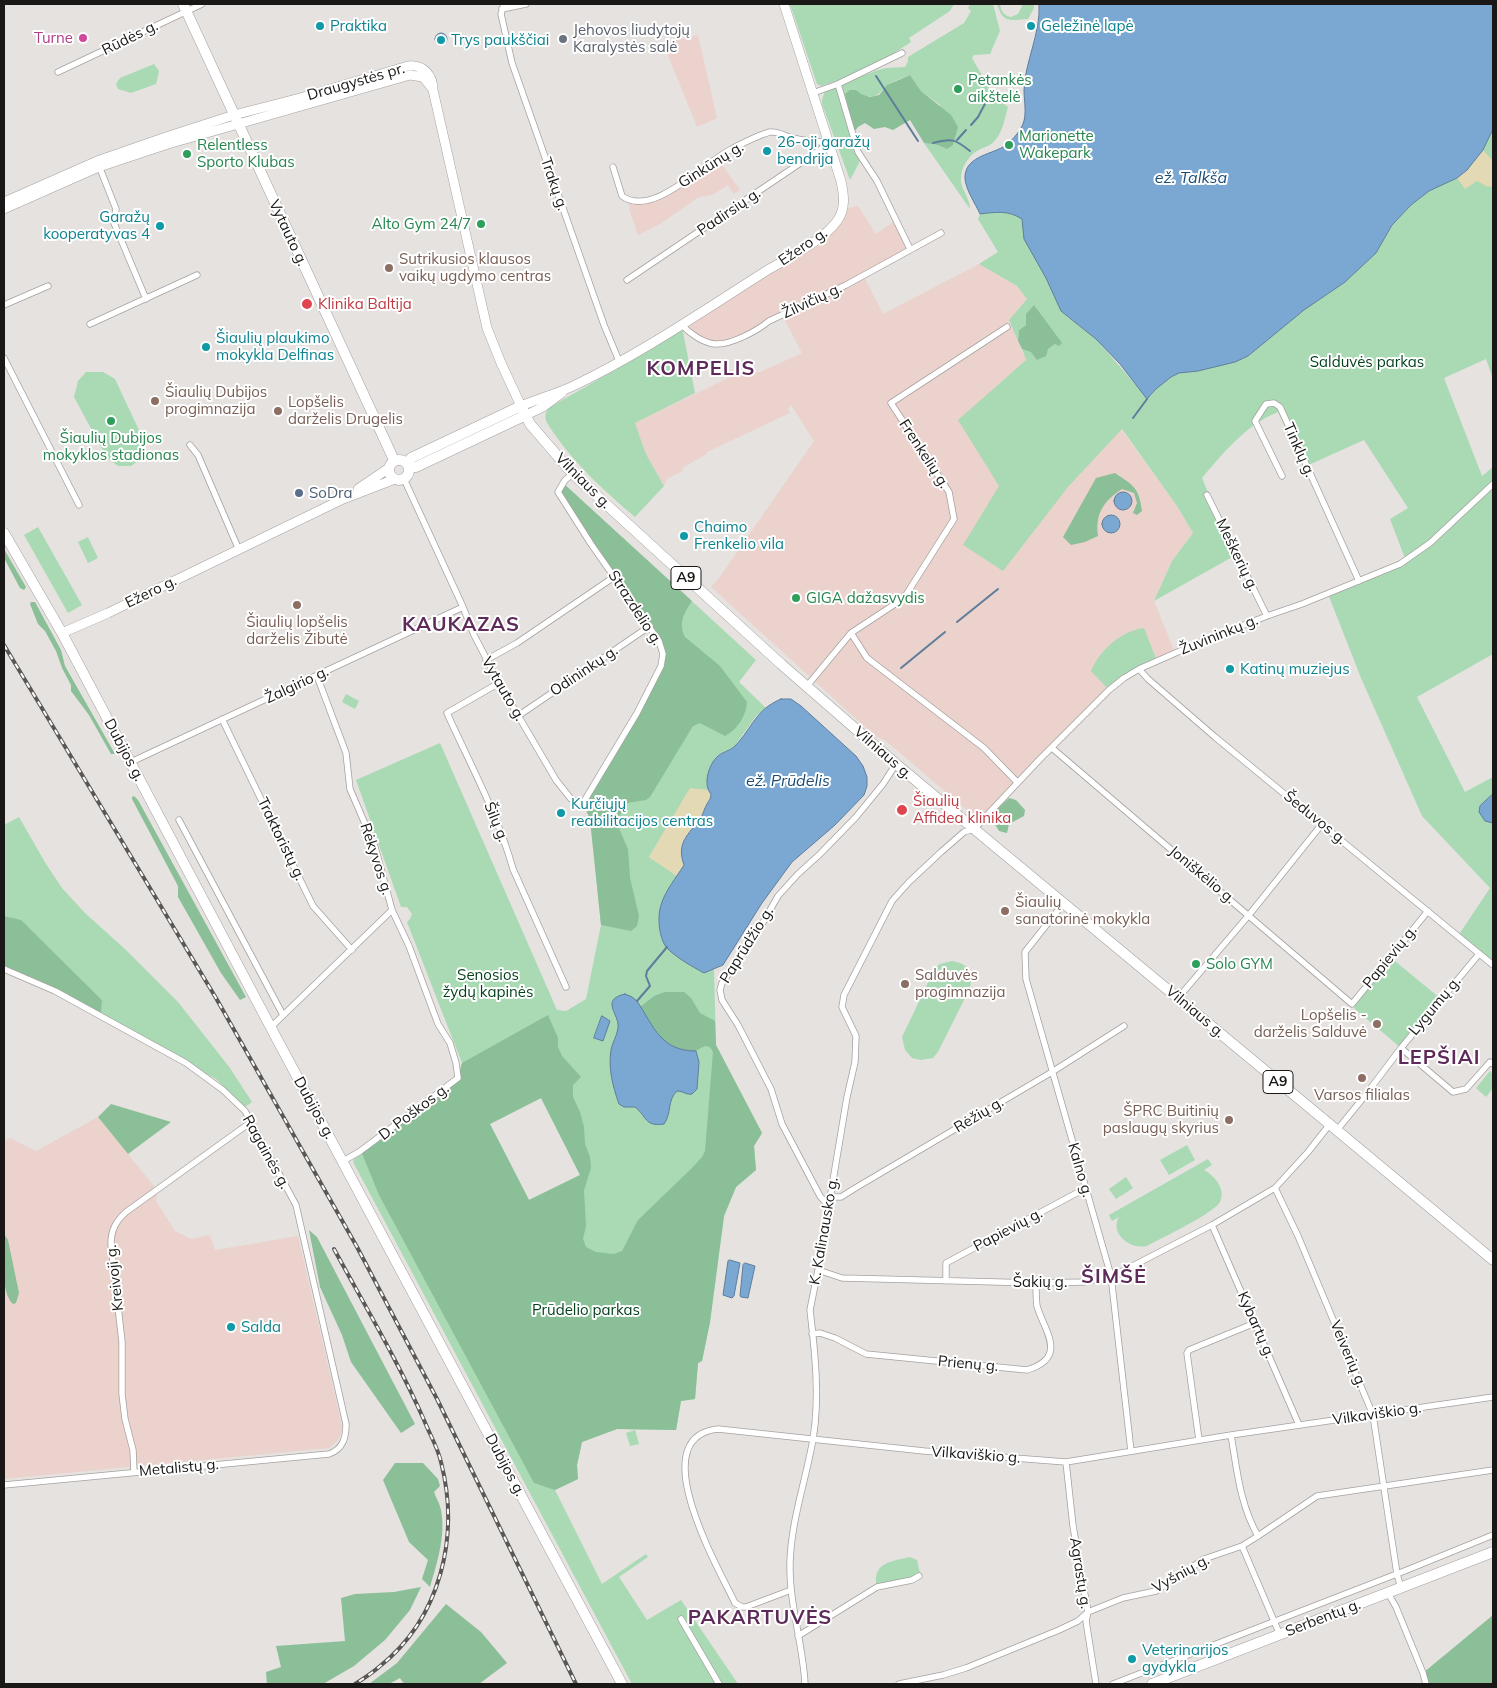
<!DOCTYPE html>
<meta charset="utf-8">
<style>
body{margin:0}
#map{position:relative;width:1497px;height:1688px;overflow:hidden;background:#e5e2e0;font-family:Mulish,sans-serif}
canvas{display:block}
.frame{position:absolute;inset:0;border:5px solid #191817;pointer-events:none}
</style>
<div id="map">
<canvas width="1497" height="1688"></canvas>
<div class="frame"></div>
</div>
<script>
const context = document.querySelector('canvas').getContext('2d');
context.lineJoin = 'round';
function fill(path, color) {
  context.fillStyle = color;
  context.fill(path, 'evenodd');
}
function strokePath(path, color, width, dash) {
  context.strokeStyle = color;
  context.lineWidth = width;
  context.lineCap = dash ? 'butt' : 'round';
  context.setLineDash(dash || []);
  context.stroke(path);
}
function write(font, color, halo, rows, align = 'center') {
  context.font = font + ' Mulish,sans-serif';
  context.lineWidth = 4;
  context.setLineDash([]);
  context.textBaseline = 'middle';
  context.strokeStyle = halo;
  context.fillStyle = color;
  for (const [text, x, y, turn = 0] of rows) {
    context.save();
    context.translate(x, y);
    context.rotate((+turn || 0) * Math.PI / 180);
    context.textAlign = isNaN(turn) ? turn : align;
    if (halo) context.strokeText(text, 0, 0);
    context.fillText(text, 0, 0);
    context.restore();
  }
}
fill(new Path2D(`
 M698 35 717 118 697 127 663 43Z
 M717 158 740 190 734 194 728 185 712 195 699 197 660 224 638 235 629 209 630 201 653 199Z
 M858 206 876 234 896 220 910 249 863 275 883 314 979 264 1017 286 1027 299 1009 320 1026 360 959 420 1000 486 1068 487 1121 429 1177 506 1193 533 1172 561 1154 601 1175 653 1124 678 981 822 886 741 875 736 711 587 719 578 814 441 791 405 788 409 790 413 707 452V454L682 468 683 471 668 478 664 486 646 454 635 423 728 378 760 372 802 353 782 315 743 336 712 343 681 324 818 238 843 209Z
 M98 1117 157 1190 156 1201 175 1231 191 1239 210 1235 215 1250 298 1236 342 1426 341 1433 338 1440 329 1448 4 1479V1141L10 1138 36 1151Z`), '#ecd2cc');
fill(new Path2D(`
 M790 4H954L950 11 909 38 911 42 877 64 845 78 821 86 817 84Z
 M970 4H993L1000 31 990 54 974 55 972 58 994 96 1008 107C1005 117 1003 131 996 139 989 148 984 146 977 151 969 156 962 166 961 176 959 188 970 197 970 209L924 143 938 145 948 148 940 105 921 91 910 75C902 78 893 81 887 86 876 95 876 100 861 94L854 132 851 138 860 161 850 180 822 104V100L825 91 875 71 886 68 905 67 908 61V57L964 23 971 11 968 8Z
 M997 4H1000C1001 11 1004 16 1011 17L1018 14 1023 4H1034V8L1028 19C1010 20 1003 24 997 4Z
 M154 64 159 71 156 84 131 93 118 89 116 84 120 78Z
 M1493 129V379L1486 359 1444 378 1482 476 1493 467V654L1417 697 1465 792 1493 777V794L1480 806 1485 821 1493 823V965L1458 936 1490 888 1422 816 1361 678 1328 594 1406 561 1390 519 1408 508 1364 440 1304 467 1278 412C1247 424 1223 453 1202 478L1234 556 1154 601 1172 561 1193 533 1177 506 1122 429 1068 487 1003 571 963 545 999 486 958 420 1026 360 1022 349C1034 352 1045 352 1055 344L1026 325 1019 330 1018 341 1009 320 1027 299 1017 286 979 264 998 252 978 219 980 214C996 212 1008 210 1022 219L1023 224 1061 311 1096 339 1141 391 1151 396 1156 389 1171 377 1179 373 1198 371 1234 362 1248 356 1304 310 1345 282 1376 253 1392 225 1411 205 1429 191 1457 178 1483 150Z
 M682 327 695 393 635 423 646 454 664 486 635 517C601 488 572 462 547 423 544 416 545 411 552 406L627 363Z
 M86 372H103L115 379 146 445 141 459 131 466H118L107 458 74 397 78 381Z
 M563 483 756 660 739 682 766 708 756 716 734 747 716 757 707 784 708 790 690 789 649 857 677 876 660 906 704 973 714 969 716 1045 762 1133 754 1146 756 1170 736 1187 724 1216 710 1322 702 1361 698 1363 695 1399 681 1401 676 1430 617 1429 582 1442 577 1465 578 1479 555 1490 602 1584 646 1554 648 1557 619 1577 647 1620 681 1600 738 1684H632L353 1162 354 1159 362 1154 361 1151 458 1078 462 1063 407 922 410 919 412 914 407 907H401L356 780 440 743 557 1010 566 1011 586 999 601 925 590 819 583 803 637 713 663 654 659 641ZM541 1098 580 1175 529 1200 490 1124Z
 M38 527 82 605 68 613 24 535Z
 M88 537 98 558 88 563 78 542Z
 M1144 628 1157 661 1109 690 1091 671C1100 650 1121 631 1144 628Z
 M346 694 359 701 355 709 342 702Z
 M19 817 46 864 62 888 85 913 126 950 178 1002 230 1068 252 1102 245 1107 216 1079 101 1016 102 1000 21 921 4 916V825Z
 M1390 957 1441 999 1401 1048 1355 1009 1352 1004Z
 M952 961 960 963 967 967 971 982 970 988 938 1052 933 1058 921 1060 912 1058 905 1050 902 1037 935 968 940 964Z
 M1490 1071 1493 1074V1088L1486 1097 1476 1088Z
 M1187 1145 1195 1160 1169 1175 1160 1160Z
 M1208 1159 1212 1165 1204 1170C1215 1176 1226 1189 1220 1202 1213 1214 1161 1238 1147 1246 1131 1250 1109 1234 1119 1217L1112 1221 1109 1215Z
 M1126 1177 1133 1188 1116 1199 1109 1189Z
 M635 1430 639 1444 630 1446 626 1433Z
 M910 1557 917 1560 920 1573 919 1576 877 1587C871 1563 892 1561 910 1557Z`), '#a9dab4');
fill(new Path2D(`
 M910 75 921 91 951 115 958 127 953 145 947 149 938 145 924 143 910 120 893 130 885 127 874 129 865 123 858 127 854 132 845 94 850 90H856L861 94 870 97 879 95 887 85Z
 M1034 305 1062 343 1059 346 1055 344 1048 349 1046 356 1037 360 1031 352 1022 349 1018 341 1019 330 1026 325V314Z
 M1115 473C1133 485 1139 487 1142 511L1137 515 1133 513 1137 503 1134 493 1122 489C1104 501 1095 513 1098 536L1085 542 1071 545 1063 537 1096 478Z
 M563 483 692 601C684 613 678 623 685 637L720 666 747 702C746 716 738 729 725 736L700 723 693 726 650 797 646 800 627 803 617 820 618 826 628 849 630 878 639 916 637 926 631 931 601 925 590 819 583 803 637 713 663 654 659 641 558 492Z
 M4 549 26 587 24 590 20 588 4 558Z
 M31 602H35L61 650 65 666 115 754H111L89 715 71 691V685L62 668 56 651 45 631 38 624 30 604Z
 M134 796 138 800 246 997 240 1000 221 973 178 897V886L132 799V797Z
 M1009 798 1016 800 1025 810 1024 816 1009 824 1007 833 999 831 993 821 994 812Z
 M4 916 21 920 102 1000 101 1016 4 969Z
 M665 992H684L691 998 700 1013 715 1021 716 1045 762 1133 754 1146 756 1170 736 1187 724 1216 710 1322 702 1361 698 1363 695 1399 681 1401 676 1430 617 1429 582 1442 577 1465 578 1479 555 1490 534 1483 379 1195 361 1151 458 1078 462 1063 548 1015 558 1038V1047L562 1056 581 1077 573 1085V1097L580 1112 584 1127 585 1144 590 1157 591 1168 584 1190 586 1226 583 1239 586 1247 596 1252 614 1254 622 1251 638 1220 692 1168 702 1157 705 1151 713 1052C709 1043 703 1046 696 1051 663 1051 657 1031 640 1007L654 996ZM541 1098 580 1175 529 1200 490 1124Z
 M111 1104 171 1122 128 1154 98 1117Z
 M309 1230 317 1237 415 1424 401 1433 351 1362 342 1335 320 1287Z
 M4 1234 8 1240 19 1293 16 1303 13 1304C0 1293 4 1251 4 1234Z
 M395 1463H423L438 1479 440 1486 434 1492C436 1498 440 1504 441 1510 446 1536 437 1563 430 1587L422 1579 428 1560 409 1542 383 1480Z
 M421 1587 410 1610 385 1640 354 1666 323 1684H267L266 1672 281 1667 276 1646 345 1641 341 1598 355 1594 394 1592Z
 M446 1604 481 1632 507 1663 479 1684H404L400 1678 389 1684H369L397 1663Z
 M1493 1615V1684H1426L1423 1673Z`), '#8bbf97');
fill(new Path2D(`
 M1483 150 1493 161V186L1488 187 1477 181 1465 189 1457 178 1467 170Z
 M690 788 708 790 711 794C711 799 709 800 707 804 704 809 703 815 700 819 688 835 676 843 684 865L677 876 649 857Z`), '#e3d9b4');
const water = new Path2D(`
 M1039 4H1493V129L1483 150 1467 170 1457 178 1429 191 1411 205 1392 225 1376 253 1345 282 1304 310 1248 356 1235 362 1198 371 1179 373 1171 377 1156 389 1147 399 1120 364 1096 339 1061 311 1046 278 1024 239 1022 219C1008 210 996 212 980 214 975 203 966 190 965 179 964 157 989 155 1003 147 1011 142 1019 133 1023 124 1027 114 1024 100 1024 90 1025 61 1041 33 1039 4Z
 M435 39a6 6 0 1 1 12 0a6 6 0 1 1-12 0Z
 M1114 501a9 9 0 1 1 18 0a9 9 0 1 1-18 0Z
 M1102 524a9 9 0 1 1 18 0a9 9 0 1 1-18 0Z
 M781 699H791L801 706 856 756 863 766 867 777V786L864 795 835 825 792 862 762 903 723 965 704 973C693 967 675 957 666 947 659 937 657 917 661 905 665 891 676 878 684 865 676 843 688 835 700 819 703 815 704 809 707 804 709 800 711 799 711 794 703 785 708 767 716 758 721 752 730 751 735 746 753 727 755 710 781 699Z
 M1493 794V823L1485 821 1479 812 1480 806Z
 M625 994 632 997 637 1001C654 1027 661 1051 696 1051L699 1062 697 1089 692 1094C686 1095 683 1091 677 1091 667 1100 672 1113 664 1124 644 1127 647 1116 635 1107H624L619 1104C613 1087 608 1069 611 1050 612 1043 617 1036 618 1028 620 1014 599 1000 625 994Z
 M602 1016 610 1021 603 1041 594 1038Z
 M730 1260 740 1263 734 1296 732 1298 723 1295 728 1261Z
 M745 1263 755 1266 748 1298 741 1297 740 1296 743 1265Z`);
fill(water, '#7ba8d3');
strokePath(water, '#5e7d9b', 1);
strokePath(new Path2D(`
 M876 76 918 141
 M971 125 978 117 987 100
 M957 140 966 130
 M933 143C952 138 955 139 970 151
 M1133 418 1147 399
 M957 622 998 589
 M901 668 945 632
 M637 1001 650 986 646 976 647 971 667 947`), '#5e7d9b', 2);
const minor = new Path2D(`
 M504 4 501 14 512 63 604 325 619 361
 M502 9 526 4
 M58 72 202 4
 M838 84 858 152 877 181 910 249
 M813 93 838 84 902 53
 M99 166 116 209 114 223 146 299
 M613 167 622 196C652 218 702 165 728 151 739 145 759 135 770 132 778 131 785 136 792 138 804 141 817 141 830 143
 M627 280 830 143
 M4 305 48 286
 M90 324 197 275
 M681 324C689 333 703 343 715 344 731 345 757 331 769 321L846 285 941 233
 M4 358 79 505
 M190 445 198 455 239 550
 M1282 476 1255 421 1266 404 1274 403 1280 407 1359 581
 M404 479 463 607 474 635 499 683 556 780 571 799 583 803 637 713 661 666 663 654 659 641 591 544 558 492 565 480 573 474
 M1207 495 1267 616
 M851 633 867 658 984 748 1017 782
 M486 660 517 643 614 577
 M1139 669 1148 679 1215 737 1493 965
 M499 683 447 713C470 764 498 815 513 869L566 987
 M807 686 851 633 904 598 954 519 949 492 891 403 1007 327
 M518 716 650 626
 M222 719 313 906 352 950
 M1052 748 1352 1004 1428 911
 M131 762 463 607
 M179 820 283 1015
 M1063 904 1025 952 1026 979 1111 1276 1131 1451
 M4 969 55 991 186 1063 223 1090 245 1111 296 1205 346 1424C346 1438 343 1449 329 1454L4 1485
 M1178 998 1249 915 1322 824
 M271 1027 392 910 375 847 350 789 346 753 317 676
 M1401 1048 1453 1092 1466 1089 1490 1062 1493 1064
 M1337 1130 1364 1097 1401 1048 1479 954
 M343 1161 359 1152 458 1078 456 1063 450 1043 438 1024 409 946 392 910
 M1275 1188 1298 1236 1373 1415 1397 1574 1401 1588
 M830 1197H841L857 1187 1052 1072 1124 1026
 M829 1203H826L820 1196 782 1124 771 1089 738 1025 722 1000 720 990 722 983 761 926 778 896 798 874 820 854 856 817 883 784 896 764
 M1212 1225 1299 1425
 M818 1270 842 1278 1036 1283 1084 1282 1117 1274 1212 1225 1275 1188 1308 1152 1330 1124
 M946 1281V1263L1086 1188
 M812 1334 820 1333 835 1338 866 1354 1027 1370C1069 1357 1044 1331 1037 1306 1036 1299 1036 1290 1036 1283
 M1231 1435C1237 1470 1240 1505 1258 1536
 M1199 1440 1187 1353 1189 1350 1255 1323
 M1066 1462 1073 1526 1088 1612 1086 1621 1096 1684
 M134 1472 133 1450 125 1419 122 1394V1342L111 1244C111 1230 116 1221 126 1212L251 1122
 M1242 1546 1280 1635
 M791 1590 746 1607H742L735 1603C719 1569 642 1437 718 1429L924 1451 1066 1462 1231 1435 1493 1397
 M1388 1593 1396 1607 1423 1673 1426 1684
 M681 1619 719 1684
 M798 1636 877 1587 912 1580 919 1576
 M805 1684C803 1644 789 1604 790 1563 791 1521 806 1480 813 1439 820 1397 815 1352 810 1310L818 1270 847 1097 855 1062 856 1036 842 1007 844 995 892 901 909 882 941 852 964 832 974 829 1040 759 1109 690 1124 678 1139 669 1205 640 1267 616 1302 604 1400 564 1430 543 1493 484
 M899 1684 943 1675 966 1668 1059 1630 1078 1621 1088 1612 1123 1598 1156 1591 1204 1559 1242 1546 1258 1536 1317 1496 1493 1470
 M1113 1684 1407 1570 1493 1535`);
const secondary = new Path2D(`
 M4 202 97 161 166 137 234 115 300 98 408 66C423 64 433 75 433 90L487 328 501 363 521 406C538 399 555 394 571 387 639 355 703 311 766 271 786 259 824 240 837 221 846 209 844 195 841 181L784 4
 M4 209 99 167 168 144 410 75 423 77 431 87
 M526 415 543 407 562 393
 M358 489 389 468
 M62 633 108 613 343 499 395 479`);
const primary = new Path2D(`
 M4 533 62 633 278 1041 622 1684
 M1152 1684 1493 1552`);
const trunk = new Path2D(`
 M183 4 394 460
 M389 470a10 10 0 1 1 20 0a10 10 0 1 1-20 0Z
 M407 463 411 458 521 406 530 424 573 474 781 664 896 764 1493 1260
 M409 467H416L526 415`);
strokePath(minor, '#a5a1a0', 7);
strokePath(secondary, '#a5a1a0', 10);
strokePath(primary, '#a5a1a0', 11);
strokePath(trunk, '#a5a1a0', 11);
strokePath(minor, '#fff', 5.5);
strokePath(secondary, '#fff', 9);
strokePath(primary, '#fff', 10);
strokePath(trunk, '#fff', 10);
const rail = new Path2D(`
 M4 645 216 998 357 1247 437 1399 576 1684
 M334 1249C365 1306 398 1361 424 1420 429 1433 438 1448 441 1462 460 1536 441 1618 379 1667 372 1673 363 1679 355 1684`);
strokePath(rail, '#595856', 4);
strokePath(rail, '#fff', 2, [5.5]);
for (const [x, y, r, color] of [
 [320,26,5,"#0f9aa8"],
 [1031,26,5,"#0f9aa8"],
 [83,38,5,"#d1479c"],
 [563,39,5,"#6b7280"],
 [441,40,5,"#0f9aa8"],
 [958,89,5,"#2e9e5b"],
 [1009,145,5,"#2e9e5b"],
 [767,151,5,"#0f9aa8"],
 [187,154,5,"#2e9e5b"],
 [481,224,5,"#2e9e5b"],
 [160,226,5,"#0f9aa8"],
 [389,268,5,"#8d6e63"],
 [307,304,6,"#e0444e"],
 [206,347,5,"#0f9aa8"],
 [155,401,5,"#8d6e63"],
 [278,411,5,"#8d6e63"],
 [111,421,5,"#2e9e5b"],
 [299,493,5,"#5c6f8a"],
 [684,536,5,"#0f9aa8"],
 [796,598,5,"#2e9e5b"],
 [297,605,5,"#8d6e63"],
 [1230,669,5,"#0f9aa8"],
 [902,810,6,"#e0444e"],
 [561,813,5,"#0f9aa8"],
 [1005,911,5,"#8d6e63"],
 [1196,964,5,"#2e9e5b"],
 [905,984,5,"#8d6e63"],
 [1377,1024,5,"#8d6e63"],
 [1362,1078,5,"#8d6e63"],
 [1229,1120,5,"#8d6e63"],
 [231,1327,5,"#0f9aa8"],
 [1132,1659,5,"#0f9aa8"]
]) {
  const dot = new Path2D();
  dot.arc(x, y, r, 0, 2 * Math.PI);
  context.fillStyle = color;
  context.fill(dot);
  strokePath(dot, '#fff', 2);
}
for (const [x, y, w] of [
 [686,578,30],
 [1278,1082,30]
]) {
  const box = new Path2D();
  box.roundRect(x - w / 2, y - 11.5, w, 23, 4);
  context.fillStyle = '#fff';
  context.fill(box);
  strokePath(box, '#191817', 1);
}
write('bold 14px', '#191817', null, [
 ["A9",686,578],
 ["A9",1278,1082]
]);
write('15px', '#0d838f', '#fff', [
 ["Praktika",330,26],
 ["Geležinė lapė",1041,26],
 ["Trys paukščiai",451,40],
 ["26-oji garažų",777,142],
 ["bendrija",777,159],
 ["Garažų",150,217,"right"],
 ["kooperatyvas 4",150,234,"right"],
 ["Šiaulių plaukimo",216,338],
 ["mokykla Delfinas",216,355],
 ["Chaimo",694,527],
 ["Frenkelio vila",694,544],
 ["Katinų muziejus",1240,669],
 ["Kurčiųjų",571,804],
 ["reabilitacijos centras",571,821],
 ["Salda",241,1327],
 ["Veterinarijos",1142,1650],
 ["gydykla",1142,1667]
], 'left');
write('15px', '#5b616d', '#fff', [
 ["Jehovos liudytojų",573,30],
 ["Karalystės salė",573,47]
], 'left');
write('15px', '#b23c85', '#fff', [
 ["Turne",73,38]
], 'right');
write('15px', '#191817', '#fff', [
 ["Rūdės g.",130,38,-26],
 ["Draugystės pr.",356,82,-16],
 ["Ginkūnų g.",711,165,-32],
 ["Trakų g.",554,184,71],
 ["Padirsių g.",729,212,-34],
 ["Vytauto g.",288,233,65],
 ["Ežero g.",803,247,-34],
 ["Žilvičių g.",812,301,-25],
 ["Tinklų g.",1299,450,66],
 ["Frenkelių g.",924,454,57],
 ["Vilniaus g.",583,481,45],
 ["Meškerių g.",1237,555,64],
 ["Ežero g.",151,592,-26],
 ["Strazdelio g.",635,608,57],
 ["Žuvininkų g.",1219,635,-22],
 ["Odininkų g.",584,671,-34],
 ["Žalgirio g.",297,685,-25],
 ["Vytauto g.",503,689,60],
 ["Dubijos g.",124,750,62],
 ["Vilniaus g.",883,753,41],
 ["Šeduvos g.",1315,818,39],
 ["Šilų g.",496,822,68],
 ["Traktoristų g.",281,839,64],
 ["Rėkyvos g.",376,859,72],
 ["Joniškėlio g.",1202,875,40],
 ["Paprūdžio g.",747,945,-58],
 ["Papievių g.",1390,957,-51],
 ["Lygumų g.",1435,1006,-50],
 ["Vilniaus g.",1195,1012,40],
 ["Dubijos g.",314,1108,61],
 ["D. Poškos g.",414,1112,-37],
 ["Rėžių g.",979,1115,-31],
 ["Ragainės g.",266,1152,61],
 ["Kalno g.",1080,1170,74],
 ["Papievių g.",1008,1230,-28],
 ["K. Kalinausko g.",824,1231,-80],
 ["Kreivoji g.",115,1278,-96],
 ["Šakių g.",1040,1282],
 ["Kybartų g.",1256,1325,66],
 ["Veiverių g.",1348,1354,67],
 ["Prienų g.",968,1364,5],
 ["Vilkaviškio g.",1377,1414,-8],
 ["Vilkaviškio g.",976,1455,4],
 ["Dubijos g.",505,1465,62],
 ["Metalistų g.",179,1468,-5],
 ["Agrastų g.",1080,1573,81],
 ["Vyšnių g.",1181,1574,-29],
 ["Serbentų g.",1323,1618,-21]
]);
write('15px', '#27864d', '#fff', [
 ["Petankės",968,80],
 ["aikštelė",968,97],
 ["Marionette",1019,136],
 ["Wakepark",1019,153],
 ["Relentless",197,145],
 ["Sporto Klubas",197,162],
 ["Alto Gym 24/7",471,224,"right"],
 ["Šiaulių Dubijos",111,438,"center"],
 ["mokyklos stadionas",111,455,"center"],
 ["GIGA dažasvydis",806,598],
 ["Solo GYM",1206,964]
], 'left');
write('15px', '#785e54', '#fff', [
 ["Sutrikusios klausos",399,259],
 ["vaikų ugdymo centras",399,276],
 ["Šiaulių Dubijos",165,392],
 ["progimnazija",165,409],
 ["Lopšelis",288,402],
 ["darželis Drugelis",288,419],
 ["Šiaulių lopšelis",297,622,"center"],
 ["darželis Žibutė",297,639,"center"],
 ["Šiaulių",1015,902],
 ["sanatorinė mokykla",1015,919],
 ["Salduvės",915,975],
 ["progimnazija",915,992],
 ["Lopšelis -",1367,1015,"right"],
 ["darželis Salduvė",1367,1032,"right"],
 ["Varsos filialas",1362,1095,"center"],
 ["ŠPRC Buitinių",1219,1111,"right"],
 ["paslaugų skyrius",1219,1128,"right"]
], 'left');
write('15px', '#be3a42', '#fff', [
 ["Klinika Baltija",318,304],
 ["Šiaulių",913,801],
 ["Affidea klinika",913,818]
], 'left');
write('15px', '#003f1a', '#fff', [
 ["Salduvės parkas",1367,362],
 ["Senosios",488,975],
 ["žydų kapinės",488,992],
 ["Prūdelio parkas",586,1310]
]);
write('15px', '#4e5e75', '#fff', [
 ["SoDra",309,493]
], 'left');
write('italic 16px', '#194b74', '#fff', [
 ["ež. Talkša",1191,178],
 ["ež. Prūdelis",788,781]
]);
context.letterSpacing = '1px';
write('bold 20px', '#5d2a59', '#fff', [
 ["KOMPELIS",701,369],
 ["KAUKAZAS",461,625],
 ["LEPŠIAI",1439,1058],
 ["ŠIMŠĖ",1114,1277],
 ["PAKARTUVĖS",760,1618]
]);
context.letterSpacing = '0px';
</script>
